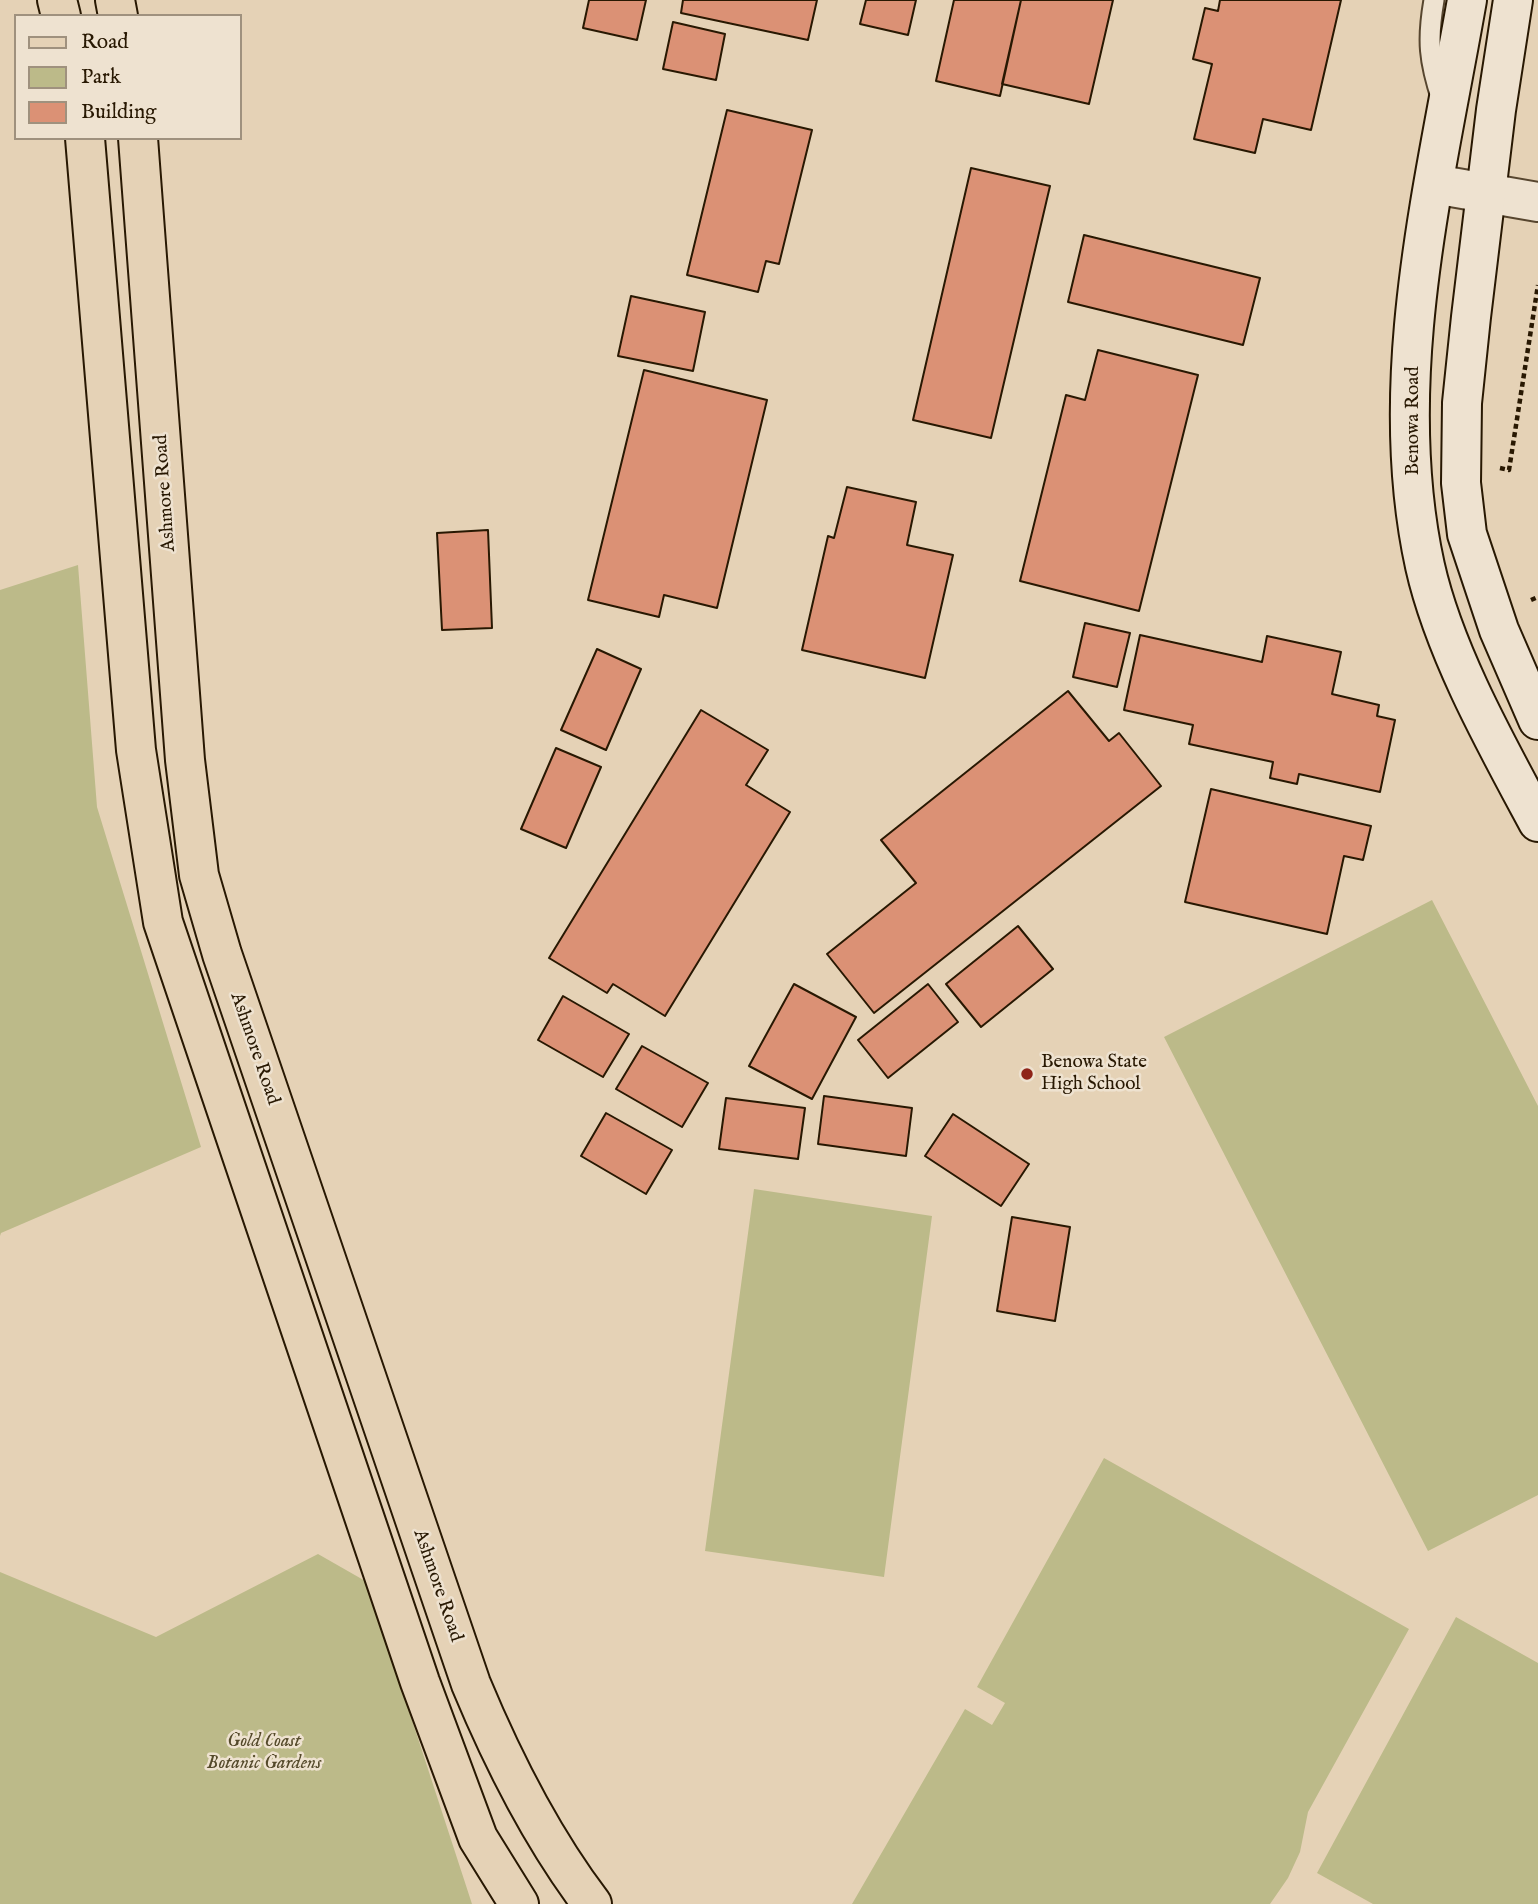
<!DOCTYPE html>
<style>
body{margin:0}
#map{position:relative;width:1538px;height:1904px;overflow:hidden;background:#e5d2b6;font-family:"IM FELL English",serif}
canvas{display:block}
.legend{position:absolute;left:14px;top:14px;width:228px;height:126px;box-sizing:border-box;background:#eee2d0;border:2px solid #9f917e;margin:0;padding:9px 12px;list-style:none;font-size:21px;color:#281802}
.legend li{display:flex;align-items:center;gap:14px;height:35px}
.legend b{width:35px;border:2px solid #9f917e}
</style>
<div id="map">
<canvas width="1538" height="1904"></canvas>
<ul class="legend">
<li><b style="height:9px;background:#e5d2b6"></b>Road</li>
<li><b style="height:19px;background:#bcba89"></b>Park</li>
<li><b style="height:19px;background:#db9175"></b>Building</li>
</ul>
</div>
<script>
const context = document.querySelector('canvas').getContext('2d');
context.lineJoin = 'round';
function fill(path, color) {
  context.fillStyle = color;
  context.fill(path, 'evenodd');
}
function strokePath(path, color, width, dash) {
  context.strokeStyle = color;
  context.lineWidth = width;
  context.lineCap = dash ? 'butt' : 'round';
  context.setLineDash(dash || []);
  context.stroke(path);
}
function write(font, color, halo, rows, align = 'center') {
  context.font = font + ' "IM FELL English",serif';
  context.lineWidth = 5;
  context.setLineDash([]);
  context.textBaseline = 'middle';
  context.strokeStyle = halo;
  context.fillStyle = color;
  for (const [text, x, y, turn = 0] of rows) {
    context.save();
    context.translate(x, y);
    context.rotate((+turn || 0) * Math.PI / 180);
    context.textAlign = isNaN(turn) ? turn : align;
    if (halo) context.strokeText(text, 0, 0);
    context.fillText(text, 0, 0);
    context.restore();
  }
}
fill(new Path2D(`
 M78 565 97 807 201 1147 1 1233 0 1236V590Z
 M1432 900 1538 1106V1495L1428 1551 1164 1037Z
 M754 1189 932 1216 884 1577 705 1551Z
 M1104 1458 1409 1629 1308 1812 1300 1852 1288 1878 1270 1904H852L965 1709 992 1725 1005 1703 977 1687Z
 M318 1554 367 1582 472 1904H0V1572L156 1637Z
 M1456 1617 1538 1663V1904H1373L1317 1873Z`), '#bcba89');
const building = new Path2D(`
 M589 0H646L637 40 583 28Z
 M683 0H817L808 40 681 13Z
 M866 0H916L908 35 860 24Z
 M954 0H1021L1000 96 936 81Z
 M1021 0H1113L1089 104 1002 84Z
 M1220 0H1341L1311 130 1263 119 1255 153 1194 139 1212 64 1193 59 1205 8 1218 11Z
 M673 22 725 34 716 80 663 69Z
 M727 110 812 130 779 264 766 261 758 292 687 275Z
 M971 168 1050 186 991 438 913 420Z
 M1084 235 1260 278 1243 345 1068 302Z
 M631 296 705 312 693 371 618 356Z
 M1098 350 1198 375 1139 611 1020 581 1066 395 1085 400Z
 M644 370 767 400 717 608 664 595 659 617 588 600Z
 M847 487 916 502 907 545 953 555 925 678 802 650 828 536 834 538Z
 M488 530 492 628 442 630 437 533Z
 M1085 623 1130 633 1117 687 1073 677Z
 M1140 635 1262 662 1267 636 1341 652 1332 694 1379 705 1377 716 1395 720 1380 792 1299 774 1297 784 1270 778 1273 762 1189 744 1193 725 1124 710Z
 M597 649 641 669 606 750 561 730Z
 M1068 691 1109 741 1119 733 1161 786 874 1013 827 954 916 883 881 840Z
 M701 710 768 750 746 785 790 812 665 1016 613 984 607 993 549 958Z
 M556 748 601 767 566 848 521 829Z
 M1211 789 1371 826 1363 860 1344 856 1327 934 1185 902Z
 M1018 926 1053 969 981 1027 946 984Z
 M794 984 856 1017 812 1099 749 1066Z
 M928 984 958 1022 888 1078 858 1040Z
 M563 996 629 1034 603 1077 538 1040Z
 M642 1046 708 1083 682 1127 616 1089Z
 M824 1096 912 1108 906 1156 818 1144Z
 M726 1098 805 1108 798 1159 719 1149Z
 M606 1113 672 1150 646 1194 581 1156Z
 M953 1114 1029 1164 1001 1206 925 1156Z
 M1012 1217 1070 1227 1055 1321 997 1311Z`);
fill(building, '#db9175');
strokePath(building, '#281802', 2);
const service = new Path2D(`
 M1434 0C1427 40 1429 61 1442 100`);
const minor = new Path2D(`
 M1434 184 1538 202`);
const secondary = new Path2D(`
 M1467 0C1435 183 1384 380 1425 566 1444 651 1496 744 1538 822
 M1513 0 1496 110 1471 317 1462 403 1461 483 1467 534 1499 630 1538 720`);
const primary = new Path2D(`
 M57 0 61 16
 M115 0 118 16
 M85 138 136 750 163 922 420 1682 478 1838 519 1904
 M138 138 185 760 199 875 222 954 471 1684C503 1761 541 1837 592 1904`);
strokePath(service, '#57462f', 23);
strokePath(minor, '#57462f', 42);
strokePath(secondary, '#281802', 42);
strokePath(primary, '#281802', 42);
strokePath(new Path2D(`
 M1500 468 1509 470 1538 285
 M1531 600 1538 597`), '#281802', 4.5, [5, 3.5]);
strokePath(service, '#eee2d0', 19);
strokePath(minor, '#eee2d0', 38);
strokePath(secondary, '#eee2d0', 38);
strokePath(primary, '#e5d2b6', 38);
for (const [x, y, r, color] of [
 [1027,1074,7,"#8f2418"]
]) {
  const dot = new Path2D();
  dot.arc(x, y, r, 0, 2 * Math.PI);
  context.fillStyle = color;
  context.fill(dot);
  strokePath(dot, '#eee2d0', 2.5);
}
write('19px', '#281802', '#eee2d0', [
 ["Benowa Road",1414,421,-90],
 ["Ashmore Road",166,493,-94],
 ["Ashmore Road",254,1049,71],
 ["Ashmore Road",437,1586,71]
]);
write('19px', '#281802', '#eee2d0', [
 ["Benowa State",1041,1063],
 ["High School",1041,1085]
], 'left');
write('italic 19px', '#54492a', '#eee2d0', [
 ["Gold Coast",264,1742],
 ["Botanic Gardens",264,1764]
]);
</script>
